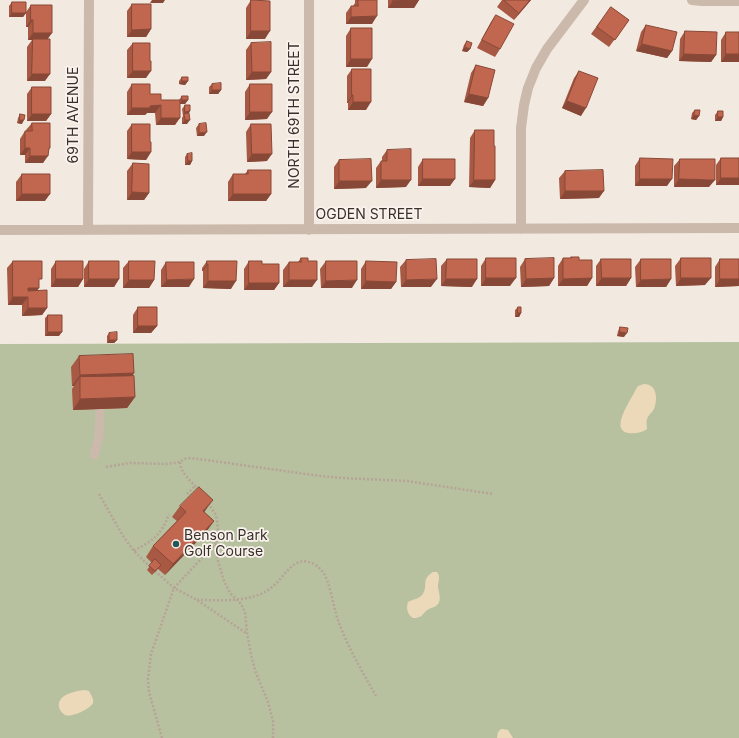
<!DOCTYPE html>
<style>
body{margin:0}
canvas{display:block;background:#f2e9e0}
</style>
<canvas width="739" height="738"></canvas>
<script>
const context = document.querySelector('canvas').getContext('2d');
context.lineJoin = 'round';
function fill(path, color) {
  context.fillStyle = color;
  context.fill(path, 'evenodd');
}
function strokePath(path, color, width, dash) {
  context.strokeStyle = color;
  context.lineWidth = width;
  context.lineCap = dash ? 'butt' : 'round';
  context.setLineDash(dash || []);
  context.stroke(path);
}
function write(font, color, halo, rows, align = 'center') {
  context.font = font + ' Inter,sans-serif';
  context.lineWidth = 3.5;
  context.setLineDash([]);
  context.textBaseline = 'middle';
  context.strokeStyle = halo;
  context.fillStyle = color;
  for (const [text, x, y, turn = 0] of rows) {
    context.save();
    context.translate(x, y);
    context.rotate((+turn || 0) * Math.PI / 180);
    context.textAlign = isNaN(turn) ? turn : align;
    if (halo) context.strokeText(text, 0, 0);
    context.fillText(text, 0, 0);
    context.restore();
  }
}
fill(new Path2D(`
 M739 342V738H0V344Z`), '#b7c1a0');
fill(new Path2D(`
 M644 384C657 384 658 399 654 409 652 412 648 416 647 419 646 422 647 426 647 429 642 433 634 434 628 433 612 430 626 408 630 400 632 397 634 393 636 389L638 386Z
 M433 572H437C441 577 438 581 438 587 439 594 443 603 434 607 431 608 428 609 426 611 421 616 421 618 413 618 407 614 406 608 408 602 413 599 419 599 422 595 429 587 420 580 433 572Z
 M85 690 89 691C91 695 94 699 93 703 90 709 71 718 65 715 62 713 60 711 59 707 57 694 76 691 85 690Z
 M501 729H503L508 730 513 738H497L498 732Z`), '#ecd9b9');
strokePath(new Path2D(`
 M180 462C180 473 193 483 200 491
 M106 467 130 463 167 464 180 462 184 459 189 458 199 459 320 476 343 478 407 481 493 494
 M99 494 123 536 134 551 144 561 174 588 197 600 246 633
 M187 494 195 486
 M208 503 216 515 217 521 218 529 216 543 218 561 224 581 230 593 241 604 245 612 247 633 252 659 256 673 268 702 273 721V738
 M134 551C153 540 161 536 169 514
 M197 600C221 600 251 603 271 588 280 581 286 570 295 564 304 558 316 563 322 571 330 580 333 607 338 620 347 646 362 671 376 696
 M162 738 149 692 148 679 151 654 174 588 216 543`), '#b6a396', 2.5, [2, 2]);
strokePath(new Path2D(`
 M94 455 99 437 100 409`), '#cbb9ac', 9);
strokePath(new Path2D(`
 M309 0V230
 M692 0 702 1H739
 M521 229V128L524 105 528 88 536 68 547 49 584 0
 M0 230 739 228
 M88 230 89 0`), '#cbb9ac', 10);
fill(new Path2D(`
 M251 0 265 39H246V8Z
 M355 0H377L372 24H346V13L351 6H353L355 3Z
 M388 0H419L414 8H388Z
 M502 0H531L514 20 497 7Z
 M12 2 26 12 31 5 47 39 45 81H27V47L32 40H28V27H26V13L23 17H9V6Z
 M132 4 151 29 146 37H127V11Z
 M611 7 629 20 609 47 591 34Z
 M496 15 500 49 495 57 477 48 491 22Z
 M646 25 672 51 667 58 636 51 641 32Z
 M351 28 367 67H346V36Z
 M685 31 716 55 711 62 679 61 680 39Z
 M726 32H739V62H721V40Z
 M467 41 470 49 467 52 462 51 464 45Z
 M133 43 150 61 146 78H127V50Z
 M251 43 271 72 266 79 246 80V50Z
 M476 65 488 98 483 106 464 102 471 73Z
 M352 69 366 110H348V103H347V76Z
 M579 71 581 116 562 108 574 78Z
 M182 77 188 81 185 85 179 84V81Z
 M132 84 161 100H179L182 96 188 100 185 104H180L175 125H156L155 113H147L145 115H127V92Z
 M212 84 221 90 218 94H209V87Z
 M250 84 267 119 245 120V92Z
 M32 87 51 114 46 121H27V94Z
 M185 105 189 113 187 124H182V118L183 116 182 109Z
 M695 110 699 116 696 120 691 119 692 113Z
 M718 111 723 117 721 121H715V115Z
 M20 114 22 124 17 123 18 118Z
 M32 123 50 148 48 151 43 163H25V155H20V139L25 131H26V130Z
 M132 124 150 142 151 152 146 160 127 159V131Z
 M199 124 204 136H197L196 128Z
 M251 124 267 161 247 162 246 132Z
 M475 130 494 146 495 180 490 188 469 187 470 138Z
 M387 150 406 187 376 188V168L381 161H382V157Z
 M187 154 192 161 190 165H185V157Z
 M640 158 667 186H635V166Z
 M721 158H739V185H716V165Z
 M423 159 450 186H418V167Z
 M680 159 709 187H674V166Z
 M339 160 366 188 334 189V167Z
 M133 163 149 193 144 200H127V171Z
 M248 170 271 194 266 201H228V182L233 174H245Z
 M565 171 599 198 560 199 559 178Z
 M22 174 45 201H16V182Z
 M571 257 579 260 592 278 587 286H558V266L563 258H570Z
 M301 258 308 261 312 287H283V270L289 262H298Z
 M486 258 510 286H481V266Z
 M681 258 705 285 676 286 675 266Z
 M447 259 472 287 441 286V266Z
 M525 259 554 278 549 286 521 287 520 267Z
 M601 259 631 278 626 286H596V266Z
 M641 259 671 279 666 287H636L635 267Z
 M720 259H739V286L715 287V267Z
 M406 260 431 287H401L400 267Z
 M13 261 39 282 37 291 47 308 42 315 22 316V305H8L7 268Z
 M56 261 83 279 78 287H51V269Z
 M89 261 119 279 114 287H84V269Z
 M129 261 154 280 149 288H123V268Z
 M207 261 231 289 203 288V271H202V268Z
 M249 261 262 264 279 283 274 290H244V269Z
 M326 261 352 288H321L320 269Z
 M366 261 396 282 391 289H361V269Z
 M166 262 189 287H161V270Z
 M138 307 157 326 151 333H133V315Z
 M518 307 521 313 519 317H515V310Z
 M48 315 59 336H45V318Z
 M620 327 624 337 617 336 618 331Z
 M109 333 117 340 114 343H107V336Z
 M79 356 134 373 132 376 135 397 127 408 73 410 72 389 74 386H72L71 367Z
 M180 506 205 511 204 512 214 521 206 532 165 575 158 569 152 575 147 570 152 563 146 557 153 546 177 521 172 517Z`), '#a75944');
fill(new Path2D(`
 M152 0H165L163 3H150Z
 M419 0 414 8H388L393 1Z
 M530 0H531L514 20 519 13Z
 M12 13H26L23 17H9Z
 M377 16 372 24H346L351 17Z
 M31 20H33L28 27H26Z
 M151 29 146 37H127L132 30Z
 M251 31H270L265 39H246Z
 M33 33H52L47 40 33 39 32 40H28Z
 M642 44 672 51 667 58 636 51Z
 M465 47 470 49 467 52 462 51Z
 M684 54 716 55 711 62 679 61Z
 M726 54H739V62H721Z
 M351 59H372L367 67H346Z
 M133 71H151L146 78H127Z
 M252 72H271L266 79 246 80Z
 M32 74H50L45 81H27Z
 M182 81H188L185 85 179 84Z
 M212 90H221L218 94H209Z
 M469 94 488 98 483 106 464 102Z
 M352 95H353L348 103H347Z
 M182 100H188L185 104H179Z
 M567 101 586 108 581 116 562 108Z
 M353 102H371L366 110H348Z
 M161 105 155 113H147L145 115H127L132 108 150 106Z
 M190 111 188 115 184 114 183 116 185 112Z
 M250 112H272L267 119 245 120Z
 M32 114H51L46 121H27Z
 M694 115 699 116 696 120 691 119Z
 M718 117H723L721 121H715Z
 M161 118H180L175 125H156Z
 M20 120H24L22 124 17 123Z
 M185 120H190L187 124H182Z
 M207 132 204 136H197L199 133Z
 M25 148H30L25 155H20Z
 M132 152H151L146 160 127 159Z
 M252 154H272L267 161 247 162Z
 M30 156H48L43 163H25Z
 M188 161H192L190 165H185Z
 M721 178H739V185H716Z
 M423 179H455L450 186H418Z
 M640 179H672L667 186H635Z
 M679 179 715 180 709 187H674Z
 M381 180H411L406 187 376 188Z
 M474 180H495L490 188 469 187Z
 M339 181H372L366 188 334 189Z
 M565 191H604L599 198 560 199Z
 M132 192 149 193 144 200H127Z
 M22 194H50L45 201H16Z
 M233 194H271L266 201H228Z
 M207 264H208L203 271H202Z
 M486 278H516L510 286H481Z
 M554 278 549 286 521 287 526 279Z
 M592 278 587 286H558L563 279Z
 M602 278H631L626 286H596Z
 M681 278H711L705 285 676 286Z
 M56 279H83L78 287H51Z
 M89 279H119L114 287H84Z
 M194 279 189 287H161L167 280Z
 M437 279 431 287H401L406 280Z
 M446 279H477L472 287 441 286Z
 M671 279 666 287H636L641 280Z
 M720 279H739V286L715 287Z
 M129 280H154L149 288H123Z
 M289 280H317L312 287H283Z
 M357 280 352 288H321L326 281Z
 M208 281H236L231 289 203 288Z
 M366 281 396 282 391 289H361Z
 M249 283H279L274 290H244Z
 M28 288H39L34 295H22Z
 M13 297H28L22 305H8Z
 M28 308H47L42 315 22 316Z
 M518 313H521L519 317H515Z
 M138 326H157L151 333H133Z
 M48 332H62L59 336H45Z
 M620 332 627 333 624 337 617 336Z
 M109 340H117L114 343H107Z
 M134 373 127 384 80 377 74 386H72L80 375Z
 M135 397 127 408 73 410 80 399Z
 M213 500 205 511 195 522 203 511Z
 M214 521 206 532 165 575 173 564Z`), '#884837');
const building = new Path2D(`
 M251 0 270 1V31H251Z
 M358 0H377V16L351 17V6H358Z
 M393 0H419L393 1Z
 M504 0H530L519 13Z
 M12 2H26V13H12Z
 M132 4H151V29L132 30Z
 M31 5H52V33H33V20H31Z
 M611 7 629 20 615 40 597 27Z
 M496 15 514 24 500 49 482 40Z
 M646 25 677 32 672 51 642 44Z
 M351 28H372V59H351Z
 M685 31 717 32 716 55 684 54Z
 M726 32H739V54H726Z
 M33 39H50V74H32Z
 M467 41 472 43 470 49 465 47Z
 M271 42V72H252L251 43Z
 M133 43H150V61H151V71H133Z
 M476 65 495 70 488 98 469 94Z
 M352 69H371V102H353V95H352Z
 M579 71 598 78 586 108 567 101Z
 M182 77H188V81H182Z
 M221 83V90H212V84Z
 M132 84H150V94H161V100H180V118H161V105L150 106V108H132Z
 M250 84H272V112H250Z
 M32 87H51V114H32Z
 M182 96H188V100H182Z
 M185 105H190V111L185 112Z
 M695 110H700L699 116 694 115Z
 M718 111H723V117H718Z
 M189 113 190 120H185L184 114Z
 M20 114 25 115 24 120H20Z
 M32 123H50V148H49L48 156H30V148H25V131H32Z
 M206 123 207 132 199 133V124Z
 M132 124H150V142H151V152H132Z
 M251 124H271L272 154H252Z
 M475 130H494V146H495V180H474Z
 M411 149V180H381V161H387V150Z
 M192 153V161H188L187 154Z
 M640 158 673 159 672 179H640Z
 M721 158H739V178H721Z
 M371 159 372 181H339V160Z
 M423 159H455V179H423Z
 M680 159H715V180L679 179Z
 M133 163 149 164V193L132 192Z
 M248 170H271V194H233V174H248Z
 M603 170 604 191H565V171Z
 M22 174H50V194H22Z
 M571 257H579V260H592V278L563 279V258H571Z
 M301 258H308V261H317V280H289V262H301Z
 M486 258H516V278H486Z
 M554 258V278L526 279 525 259Z
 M681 258H711V278H681Z
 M436 259 437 279 406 280V260Z
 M447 259H477V279H446Z
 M601 259H631V278H602Z
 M641 259H671V279L641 280Z
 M720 259H739V279H720Z
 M13 261H42V279H39V288H28V291L47 290V308H28V297H13Z
 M56 261H83V279H56Z
 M89 261H119V279H89Z
 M129 261H155L154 280H129Z
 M207 261H237L236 281H208V264H207Z
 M249 261H262V264H279V283H249Z
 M326 261H357V280L326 281Z
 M366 261 397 262 396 282 366 281Z
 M166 262H194V279L167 280Z
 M138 307H157V326H138Z
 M518 307H521V313H518Z
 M48 315H62V332H48Z
 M620 327 628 328 627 333 620 332Z
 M117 332V340H109V333Z
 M133 354 134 373 80 375 79 356Z
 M134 376 135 397 80 399V377Z
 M199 487 213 500 203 511 214 521 173 564 153 546 186 512 180 506Z
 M155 559 161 565 155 571 149 566Z`);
fill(building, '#c2674f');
strokePath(building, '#884837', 1);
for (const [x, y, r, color] of [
 [176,544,4,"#215859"]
]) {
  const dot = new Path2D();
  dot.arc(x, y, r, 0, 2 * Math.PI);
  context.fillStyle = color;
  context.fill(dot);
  strokePath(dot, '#faf3ed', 1.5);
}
write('14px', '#392f2b', '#faf3ed', [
 ["69TH AVENUE",74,115,-90],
 ["NORTH 69TH STREET",295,115,-90],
 ["OGDEN STREET",369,215]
]);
write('14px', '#392f2b', '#faf3ed', [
 ["Benson Park",184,536],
 ["Golf Course",184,552]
], 'left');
</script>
